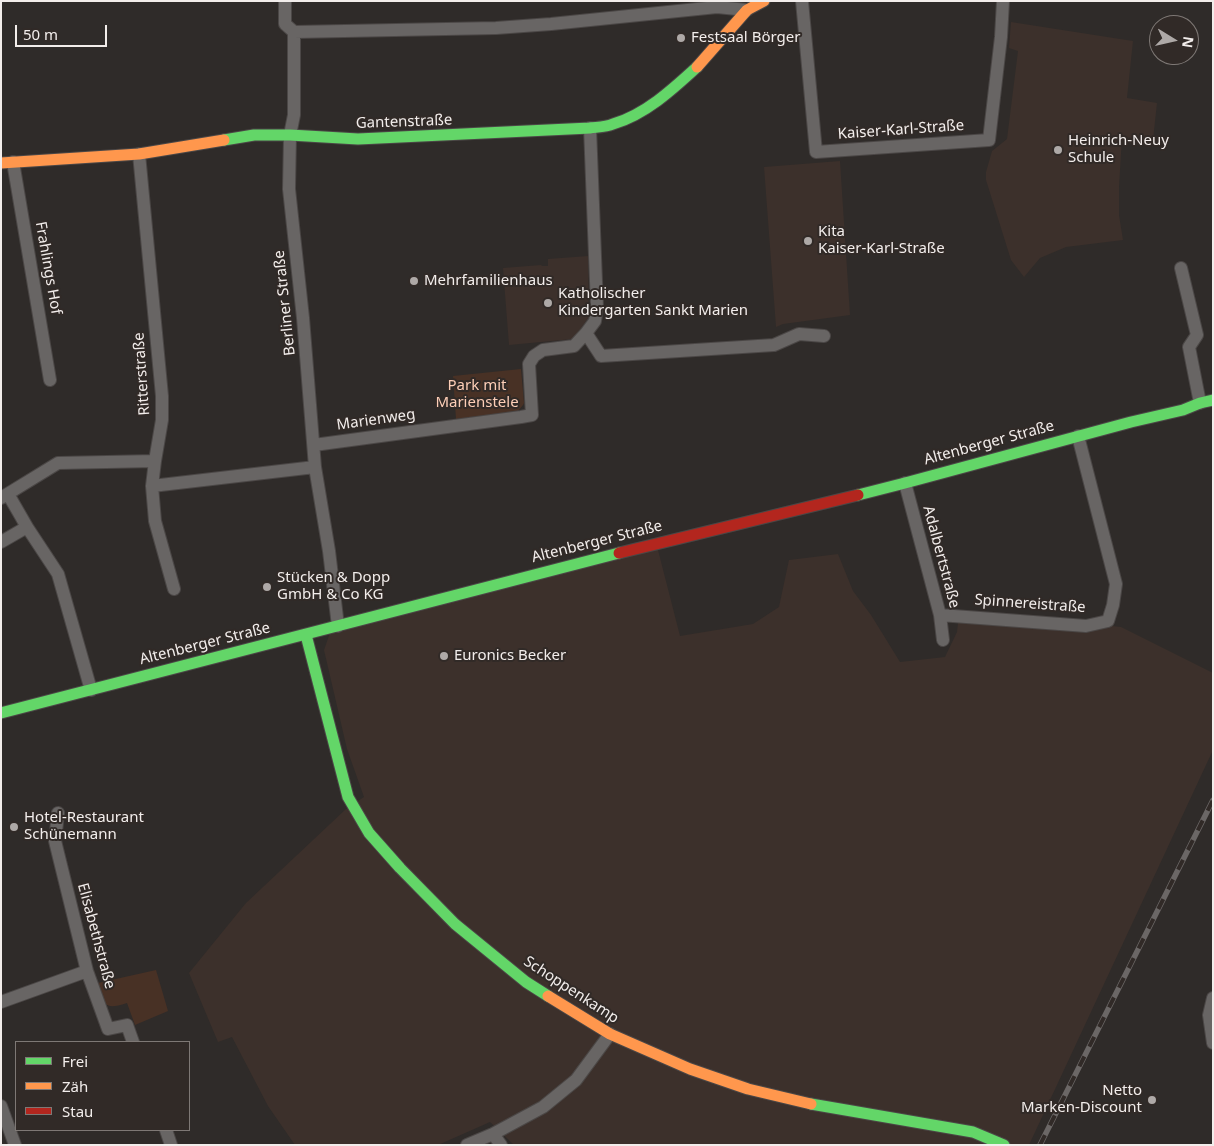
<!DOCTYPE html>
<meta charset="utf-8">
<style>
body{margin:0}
#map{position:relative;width:1214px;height:1146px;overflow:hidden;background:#2f2b29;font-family:"Noto Sans",sans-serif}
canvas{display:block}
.frame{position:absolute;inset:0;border:2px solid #f2edeb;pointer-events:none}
.legend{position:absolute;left:15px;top:1041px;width:175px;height:90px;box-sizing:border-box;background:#312a27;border:1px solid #7e7875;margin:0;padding:6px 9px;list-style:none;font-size:15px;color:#f2edeb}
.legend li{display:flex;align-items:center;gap:10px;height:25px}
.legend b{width:25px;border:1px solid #7e7875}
.north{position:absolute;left:1149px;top:15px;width:50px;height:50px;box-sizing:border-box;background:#312a27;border:1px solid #7e7875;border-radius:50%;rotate:99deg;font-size:14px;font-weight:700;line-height:20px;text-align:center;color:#f2edeb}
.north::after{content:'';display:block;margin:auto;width:18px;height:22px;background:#aea9a7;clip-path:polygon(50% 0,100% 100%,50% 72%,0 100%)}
.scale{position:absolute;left:15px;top:25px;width:92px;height:22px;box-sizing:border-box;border:2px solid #f2edeb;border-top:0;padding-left:6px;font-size:15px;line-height:18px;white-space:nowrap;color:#f2edeb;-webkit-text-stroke:4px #312a27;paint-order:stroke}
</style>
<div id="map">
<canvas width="1214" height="1146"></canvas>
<div class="frame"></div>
<ul class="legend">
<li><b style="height:6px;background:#63d668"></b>Frei</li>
<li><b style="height:6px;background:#ff974d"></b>Zäh</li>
<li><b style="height:6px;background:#b3261e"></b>Stau</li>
</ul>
<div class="north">N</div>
<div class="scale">50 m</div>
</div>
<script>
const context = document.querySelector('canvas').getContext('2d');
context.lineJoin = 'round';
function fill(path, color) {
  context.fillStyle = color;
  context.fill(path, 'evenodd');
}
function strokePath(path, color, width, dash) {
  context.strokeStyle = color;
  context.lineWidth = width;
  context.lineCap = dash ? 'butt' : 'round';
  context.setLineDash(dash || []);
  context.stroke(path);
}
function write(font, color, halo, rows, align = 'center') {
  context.font = font + ' "Noto Sans",sans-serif';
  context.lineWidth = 4;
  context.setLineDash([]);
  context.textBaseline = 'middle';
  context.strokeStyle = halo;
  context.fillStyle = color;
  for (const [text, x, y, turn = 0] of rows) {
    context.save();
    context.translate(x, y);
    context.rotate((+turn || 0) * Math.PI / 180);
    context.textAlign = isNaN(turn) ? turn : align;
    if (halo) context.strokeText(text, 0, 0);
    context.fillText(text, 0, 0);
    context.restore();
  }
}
fill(new Path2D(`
 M1011 22 1133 41 1127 98 1157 103 1153 140 1122 137 1119 187V215L1123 240 1066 247 1040 258 1024 277 1011 260 986 180V172L992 151 1007 139 1018 51 1009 48Z
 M840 161 850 315 783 324 776 327 764 167Z
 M588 256 589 317 573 339 509 345 503 268 541 265 542 266H548V259Z
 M657 546 680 636 753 624 779 607 789 560 838 554 853 591 871 615 900 662 945 657 957 632 958 623 995 613 1121 627 1213 673V750L1029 1145H514L490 1122 438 1145H295L268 1106 232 1037 218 1042 189 973 246 903 346 809 364 797 347 749 324 650 331 630Z`), '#3c302b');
fill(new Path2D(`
 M521 369 524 403 523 405 518 411 456 419 453 376Z
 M156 970 168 1011 135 1025 127 1003C102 1011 105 1004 98 983Z`), '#483125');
const street = new Path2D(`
 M285 1V24L294 32V115L290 135 289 189 303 318 315 467 329 551 338 626
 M802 1 816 152 989 140 1001 37 1003 1
 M294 32 496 28 551 24 717 7 747 10
 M139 154 162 396V420L155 461 152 486 155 521 174 589
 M13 162 50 380
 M1181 268 1197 335 1189 347 1200 403
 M586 333 601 356 774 345 799 334 824 336
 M314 445 521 417 532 415 529 364 534 356 543 350 574 346 586 333 595 321 597 307 590 128
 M905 483 940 615 943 640
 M152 486 315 467
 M1 498 58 463 155 461
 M27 527 58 574 91 690
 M1 542 27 527 8 494
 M940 615 1086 626 1108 621 1113 605 1116 584 1078 436
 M58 813 55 841 87 971 108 1029 127 1025 133 1042
 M1213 998 1209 1015 1213 1043
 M1 1002 87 971
 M1 1106 15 1145
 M166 1130 171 1145
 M493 1134 501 1145
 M467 1145 493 1134 543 1107 576 1080 610 1034`);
const fast = new Path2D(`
 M224 140 254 135H290L358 139 590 128C598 127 606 127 613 124 645 115 673 89 697 67
 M858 495 905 483 1131 422 1183 410 1200 403 1213 400
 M306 635 348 797 369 833 400 868 455 924 526 982 548 996
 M1 713 619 553
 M811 1104 973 1132 1004 1145`);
const slow = new Path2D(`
 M697 67 747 10 764 1
 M1 163 139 154 224 140
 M548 996 610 1034 690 1069 748 1089 811 1104`);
const jam = new Path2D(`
 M619 553 858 495`);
strokePath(street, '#4b4746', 14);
strokePath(fast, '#4b4746', 13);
strokePath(slow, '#4b4746', 13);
strokePath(jam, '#4b4746', 13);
strokePath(street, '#686564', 12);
strokePath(fast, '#63d668', 11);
strokePath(slow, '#ff974d', 11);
strokePath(jam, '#b3261e', 11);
const rail = new Path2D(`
 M1040 1145 1213 800`);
strokePath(rail, '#6b6766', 5.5);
strokePath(rail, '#312a27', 4, [11]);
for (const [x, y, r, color] of [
 [681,38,5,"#aea9a7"],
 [1058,150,5,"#aea9a7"],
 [808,241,5,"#aea9a7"],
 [414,281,5,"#aea9a7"],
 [548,303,5,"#aea9a7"],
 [267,587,5,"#aea9a7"],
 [444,656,5,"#aea9a7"],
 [14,827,5,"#aea9a7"],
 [1152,1100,5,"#aea9a7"]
]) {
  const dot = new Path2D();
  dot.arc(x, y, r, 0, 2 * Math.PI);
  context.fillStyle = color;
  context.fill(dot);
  strokePath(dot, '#312a27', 2);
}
write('15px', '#f2edeb', '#312a27', [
 ["Festsaal Börger",691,38],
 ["Heinrich-Neuy",1068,141],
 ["Schule",1068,158],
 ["Kita",818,232],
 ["Kaiser-Karl-Straße",818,249],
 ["Mehrfamilienhaus",424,281],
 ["Katholischer",558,294],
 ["Kindergarten Sankt Marien",558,311],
 ["Stücken & Dopp",277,578],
 ["GmbH & Co KG",277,595],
 ["Euronics Becker",454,656],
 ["Hotel-Restaurant",24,818],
 ["Schünemann",24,835],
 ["Netto",1142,1091,"right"],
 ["Marken-Discount",1142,1108,"right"]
], 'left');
write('15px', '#f2edeb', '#312a27', [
 ["Gantenstraße",404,122,-2],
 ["Kaiser-Karl-Straße",901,130,-4],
 ["Frahlings Hof",48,268,80],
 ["Berliner Straße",285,303,-96],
 ["Ritterstraße",142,374,-94],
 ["Marienweg",376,420,-8],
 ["Altenberger Straße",989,443,-15],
 ["Altenberger Straße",597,542,-14],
 ["Adalbertstraße",941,557,75],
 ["Spinnereistraße",1030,604,4],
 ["Altenberger Straße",205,644,-14],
 ["Elisabethstraße",96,936,75],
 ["Schoppenkamp",571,990,33]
]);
write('15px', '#fdceb7', '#312a27', [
 ["Park mit",477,386],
 ["Marienstele",477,403]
]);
</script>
